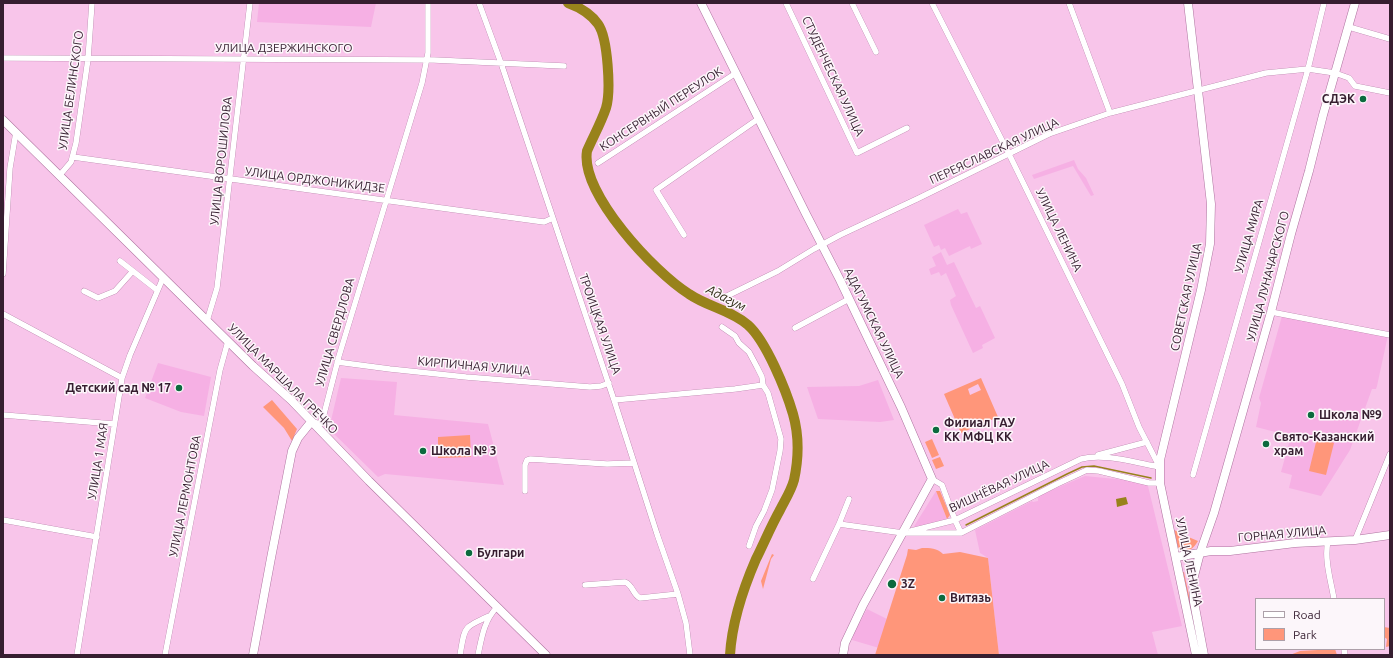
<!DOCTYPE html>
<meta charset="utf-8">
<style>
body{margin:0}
#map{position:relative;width:1393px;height:658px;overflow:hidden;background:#f8c5ea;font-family:Ubuntu,sans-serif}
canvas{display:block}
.frame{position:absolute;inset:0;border:4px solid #361e30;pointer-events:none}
.legend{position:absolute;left:1255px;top:598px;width:130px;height:52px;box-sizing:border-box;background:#fcf6fa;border:1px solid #ada0a9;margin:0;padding:5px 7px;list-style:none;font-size:12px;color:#361e30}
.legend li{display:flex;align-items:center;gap:8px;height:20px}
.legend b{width:20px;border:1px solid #ada0a9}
</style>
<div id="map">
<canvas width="1393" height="658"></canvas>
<div class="frame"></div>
<ul class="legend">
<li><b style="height:5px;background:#fff"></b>Road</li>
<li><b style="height:11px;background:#ff967a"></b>Park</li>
</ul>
</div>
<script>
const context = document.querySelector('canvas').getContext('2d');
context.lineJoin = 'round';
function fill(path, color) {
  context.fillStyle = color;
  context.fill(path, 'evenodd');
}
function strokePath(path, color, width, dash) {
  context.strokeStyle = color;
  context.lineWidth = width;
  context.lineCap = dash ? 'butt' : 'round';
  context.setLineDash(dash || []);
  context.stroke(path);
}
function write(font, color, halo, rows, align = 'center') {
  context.font = font + ' Ubuntu,sans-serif';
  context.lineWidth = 3;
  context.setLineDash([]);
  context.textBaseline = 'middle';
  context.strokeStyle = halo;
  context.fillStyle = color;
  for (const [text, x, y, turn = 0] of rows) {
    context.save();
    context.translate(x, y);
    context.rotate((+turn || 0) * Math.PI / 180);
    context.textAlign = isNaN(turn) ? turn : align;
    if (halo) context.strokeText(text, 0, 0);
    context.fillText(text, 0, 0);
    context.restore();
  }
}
fill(new Path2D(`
 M259 3H376L371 27 257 22Z
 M1074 160 1078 169 1086 178 1094 195 1091 196 1073 166 1034 179 1032 175Z
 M958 209 961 214 967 212 982 244 971 249 970 246 949 256 945 248 941 250 939 245 934 247 924 225Z
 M941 252 947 265 954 262 976 308 980 306 995 338 982 345 983 348 973 353 951 305 950 300 956 296 946 273 941 276 939 272 931 275 929 269 936 266 932 257Z
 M1282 316 1388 335 1377 386 1376 389H1372L1350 450 1321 496 1289 488 1292 475 1281 472 1291 436 1256 427 1261 403 1259 398Z
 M158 363 211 377 204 416 181 412 145 398Z
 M341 378 397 382 394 415 488 424 504 485 385 474 378 477 329 429Z
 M878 380 894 420 880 422 818 419 807 387 859 386Z
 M1085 476 1147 482 1182 626 1152 632 1158 655H999L988 558 980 553 975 530 1032 501 1033 502 1038 501V497L1040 495Z
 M936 491 947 519 913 528Z
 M867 609 887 619 879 648 852 640 855 631Z`), '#f6b0e4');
fill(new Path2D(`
 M981 378 998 417 961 433 944 394ZM978 384 981 390 970 395 968 389Z
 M272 400 297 429 292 441 284 428 263 407Z
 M470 435 471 457 438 458V437Z
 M1317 438 1334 443 1326 475 1309 471Z
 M932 439 939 455 932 458 925 442Z
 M940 457 944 466 936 469 932 460Z
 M936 491H940L950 515 947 519Z
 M1174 530 1181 533 1179 537 1184 540 1186 536 1198 541C1193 549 1190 551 1181 551L1178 548Z
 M922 548C930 548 937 548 943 554L960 552 988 558 999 655H875L907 555 908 549 916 550Z
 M772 554 774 555 771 559 763 589 761 581Z
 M1183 572H1184L1201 651 1199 652Z
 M1384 627 1390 628V646L1386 647 1387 639 1384 637Z
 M1335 649 1337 655H1290L1300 651Z`), '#ff967a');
fill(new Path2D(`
 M1126 497 1128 504 1117 507 1116 499Z`), '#98821b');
strokePath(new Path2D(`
 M966 525 1067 474 1082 467 1094 466 1151 478`), '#98821b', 1.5);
strokePath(new Path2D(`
 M568 3C579 7 591 14 598 24 608 38 611 92 606 108 601 123 593 137 587 151 580 193 655 273 689 294 708 307 731 310 748 325 766 341 786 390 793 414 799 435 799 457 794 480 791 491 785 500 780 510 771 526 764 543 756 559 743 589 732 621 730 655`), '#98821b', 10);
const street = new Path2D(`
 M479 3 501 63 614 400 657 534 678 594 686 623 690 655
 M786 3 857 153 907 128
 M852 3 876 52
 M932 3 1009 154 1122 384 1139 427 1159 466
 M1069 3 1110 113
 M1349 27 1390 39
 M3 58 434 60 564 66
 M73 157C230 180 387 200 544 222L553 218
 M598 163 736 73
 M59 176 71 162 76 143 88 59 92 3
 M684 235 656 190 758 119
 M120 261 157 290
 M3 274 10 168 16 132
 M84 291 98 298 115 291 132 272
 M727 296 778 271 814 249 840 235 917 199 1049 134 1110 113 1266 73 1308 69 1335 73 1349 78 1355 86 1390 93
 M1271 312 1390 335
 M3 314 122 378
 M207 321 217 288 250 3
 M722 327 735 336 739 343 749 352 757 367 762 377 763 385 768 393 781 439 780 451 772 490 764 511 756 526 749 546
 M795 328 849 299
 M337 362 390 369 466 377 590 387 601 386 609 383
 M614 400 735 389 763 385
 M3 415 114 424
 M313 422 320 424 324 414 339 356 422 83 428 53V3
 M1098 455 1147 442
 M1193 475 1308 69 1324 3
 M932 479 942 485 955 520 961 533
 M525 491V465L527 460 530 459 607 464 634 463
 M3 520 97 537
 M839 524 903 533H961L1057 484 1087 470 1099 471 1149 483H1160
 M911 531 955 520 1081 459C1104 453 1132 462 1155 466L1160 468
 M1355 540 1390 454
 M1328 541C1324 560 1331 581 1334 599
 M813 579 839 524 849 499
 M585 585 625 582C633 585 633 595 640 598L678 594
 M1344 649 1345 655
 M77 655 122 378 130 355 163 278
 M165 655 220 370 228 341
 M460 655C465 627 462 628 489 616
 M478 655C482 636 484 621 497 607`);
const secondary = new Path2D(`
 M701 3 806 214 840 280 901 407 932 479 863 605 845 643 843 655
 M1188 3 1211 204 1210 244 1201 290 1160 460V483L1196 655
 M3 120 253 366 291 400 369 481 546 655
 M1176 557 1211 551H1230L1295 543 1355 540 1390 535
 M253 655 271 558 292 451 298 438 311 422
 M1204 655 1194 602 1193 580 1200 553 1214 513 1271 312 1291 234 1309 171 1323 115 1355 3`);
strokePath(street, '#ae739f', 6);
strokePath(secondary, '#ae739f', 9);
strokePath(street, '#fff', 5.5);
strokePath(secondary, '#fff', 8);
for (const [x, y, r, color] of [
 [1363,99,4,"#0b6a3e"],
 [179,388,4,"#0b6a3e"],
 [1311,415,4,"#0b6a3e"],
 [936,430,4,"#0b6a3e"],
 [1266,444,4,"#0b6a3e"],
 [423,451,4,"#0b6a3e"],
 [469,553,4,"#0b6a3e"],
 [892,584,5,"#0b6a3e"],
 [942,598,4,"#0b6a3e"]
]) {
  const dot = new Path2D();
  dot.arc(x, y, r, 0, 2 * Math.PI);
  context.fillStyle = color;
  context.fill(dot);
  strokePath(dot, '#fcf6fa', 1.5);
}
write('12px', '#361e30', '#fcf6fa', [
 ["УЛИЦА ДЗЕРЖИНСКОГО",284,48],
 ["СТУДЕНЧЕСКАЯ УЛИЦА",833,76,65],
 ["УЛИЦА БЕЛИНСКОГО",71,90,-82],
 ["КОНСЕРВНЫЙ ПЕРЕУЛОК",661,109,-33],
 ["ПЕРЕЯСЛАВСКАЯ УЛИЦА",994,151,-25],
 ["УЛИЦА ВОРОШИЛОВА",221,161,-84],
 ["УЛИЦА ОРДЖОНИКИДЗЕ",315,180,7],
 ["УЛИЦА ЛЕНИНА",1059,230,64],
 ["УЛИЦА МИРА",1249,236,-74],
 ["УЛИЦА ЛУНАЧАРСКОГО",1268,276,-75],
 ["СОВЕТСКАЯ УЛИЦА",1186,297,-78],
 ["АДАГУМСКАЯ УЛИЦА",874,323,64],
 ["ТРОИЦКАЯ УЛИЦА",600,324,71],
 ["УЛИЦА СВЕРДЛОВА",335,332,-74],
 ["КИРПИЧНАЯ УЛИЦА",474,366,5],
 ["УЛИЦА МАРШАЛА ГРЕЧКО",283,379,45],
 ["УЛИЦА 1 МАЯ",98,461,-81],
 ["ВИШНЁВАЯ УЛИЦА",999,486,-25],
 ["УЛИЦА ЛЕРМОНТОВА",185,496,-79],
 ["ГОРНАЯ УЛИЦА",1282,534,-5],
 ["УЛИЦА ЛЕНИНА",1189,562,78]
]);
write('bold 12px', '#361e30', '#fcf6fa', [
 ["СДЭК",1355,99,"right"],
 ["Детский сад № 17",171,388,"right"],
 ["Школа №9",1319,415],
 ["Филиал ГАУ",944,423],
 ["КК МФЦ КК",944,437],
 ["Свято-Казанский",1274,437],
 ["храм",1274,451],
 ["Школа № 3",431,451],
 ["Булгари",477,553],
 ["3Z",901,584],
 ["Витязь",950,598]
], 'left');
write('italic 13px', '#312c17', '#fcf6fa', [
 ["Адагум",726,298,27]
]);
</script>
